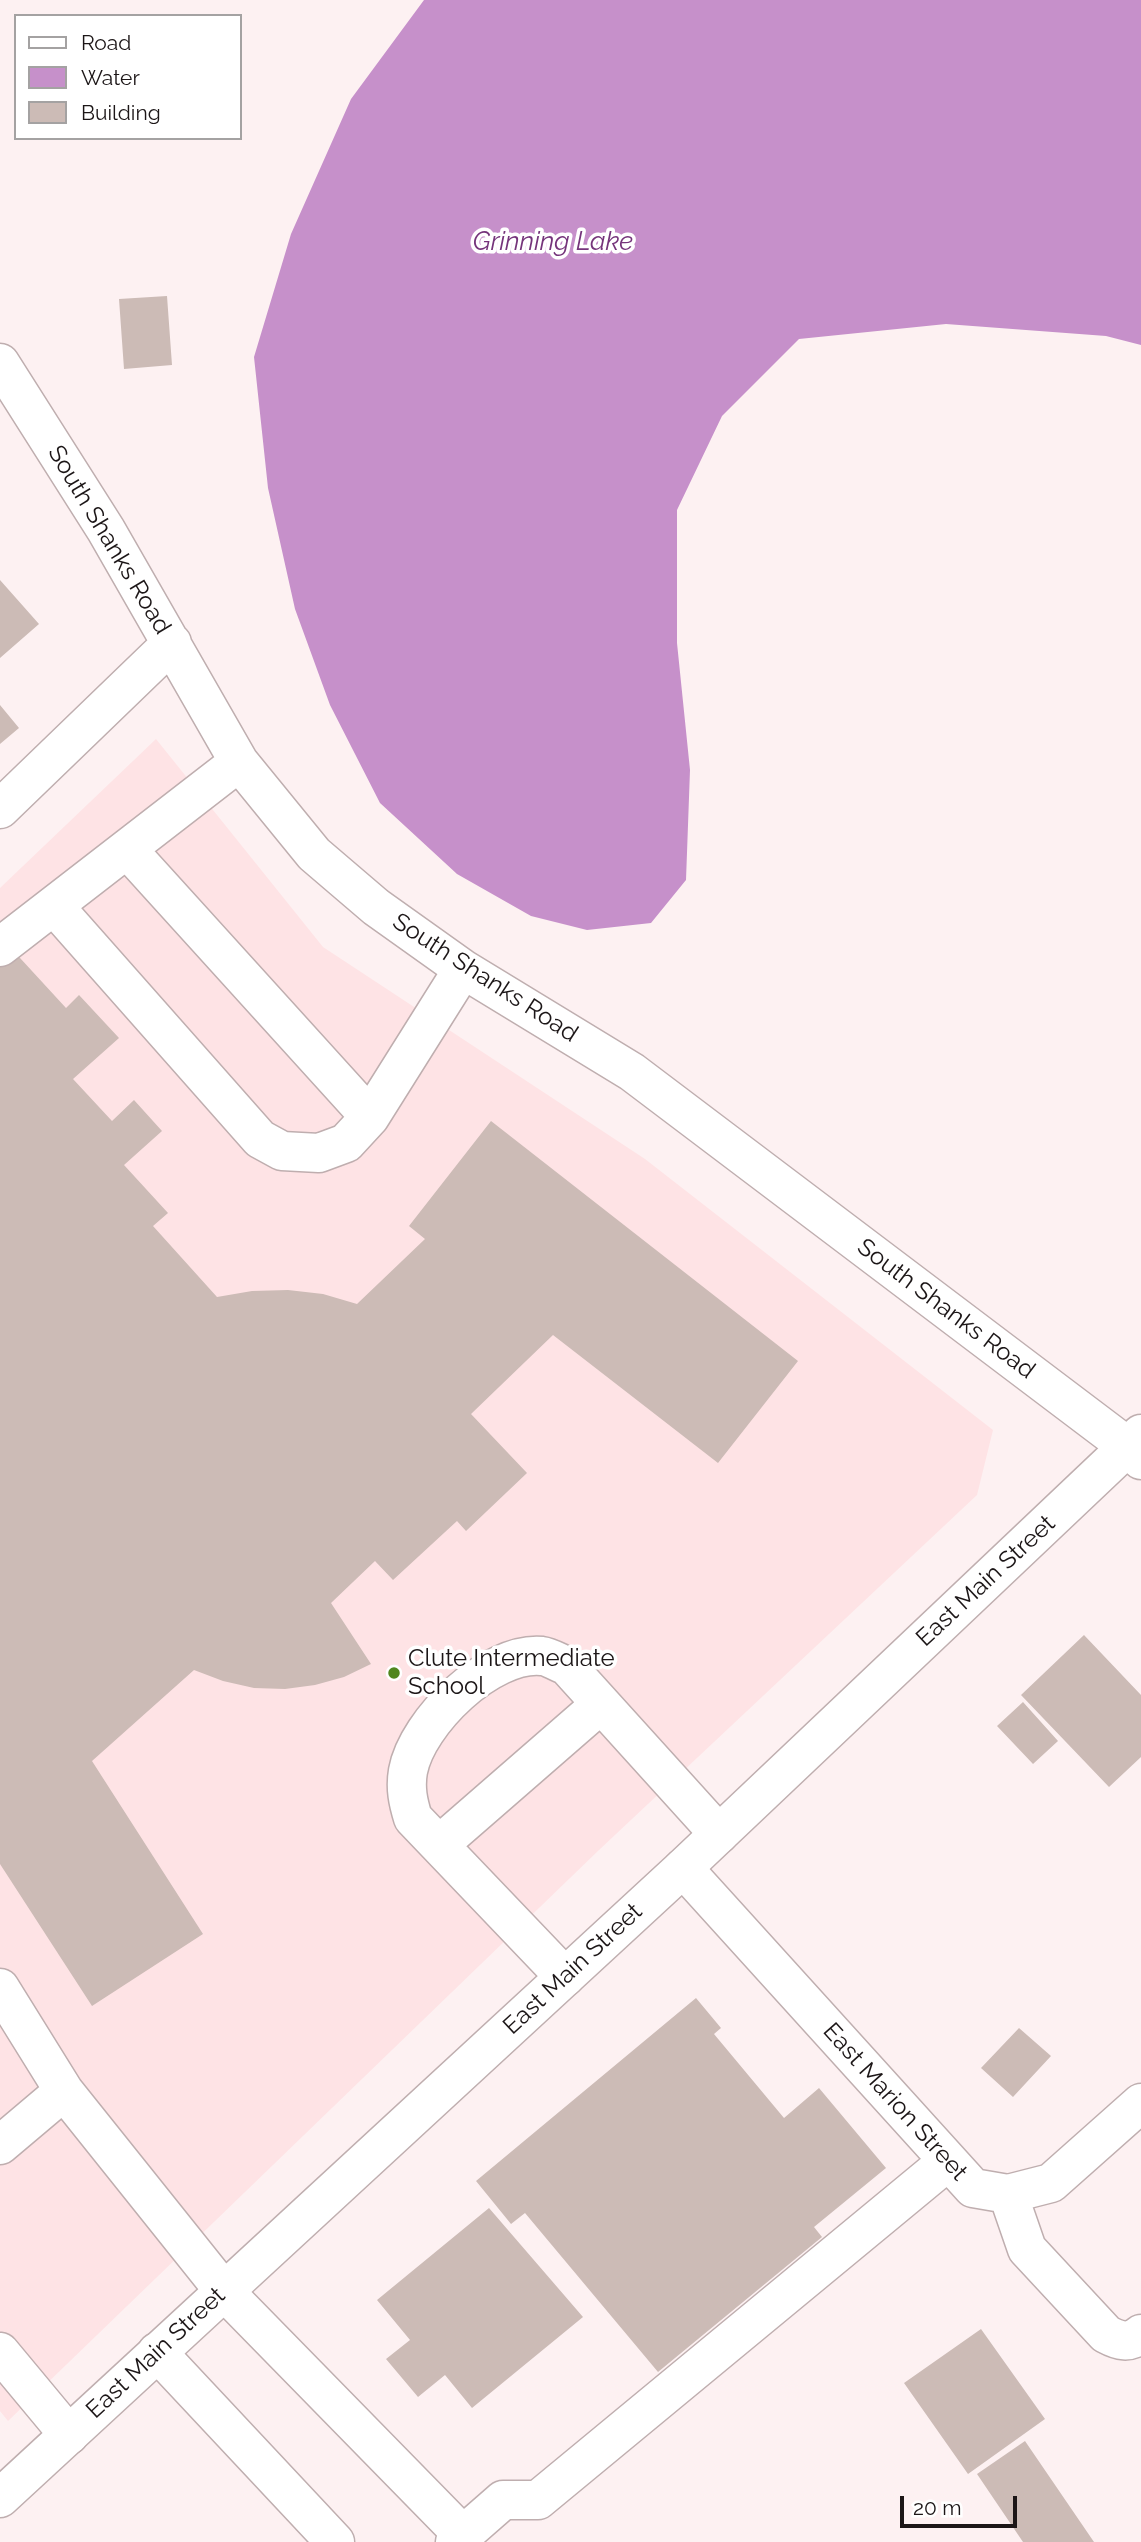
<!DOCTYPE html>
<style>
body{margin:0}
#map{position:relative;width:1141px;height:2542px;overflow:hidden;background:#fdf1f2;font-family:Raleway,sans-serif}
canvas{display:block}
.legend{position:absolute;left:14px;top:14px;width:228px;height:126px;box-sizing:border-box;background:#fff;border:2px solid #a4a2a2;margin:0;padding:9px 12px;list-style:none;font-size:21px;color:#1c1617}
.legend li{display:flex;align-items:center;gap:14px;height:35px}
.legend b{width:35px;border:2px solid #a4a2a2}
.scale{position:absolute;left:900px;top:2496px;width:117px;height:32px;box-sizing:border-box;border:4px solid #1c1617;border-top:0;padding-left:9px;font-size:21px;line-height:24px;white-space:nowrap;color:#1c1617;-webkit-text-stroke:5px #fff;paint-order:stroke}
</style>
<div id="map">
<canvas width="1141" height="2542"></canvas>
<ul class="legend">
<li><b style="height:9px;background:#fff"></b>Road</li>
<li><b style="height:19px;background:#c690ca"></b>Water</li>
<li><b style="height:19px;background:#ccbbb6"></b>Building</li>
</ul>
<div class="scale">20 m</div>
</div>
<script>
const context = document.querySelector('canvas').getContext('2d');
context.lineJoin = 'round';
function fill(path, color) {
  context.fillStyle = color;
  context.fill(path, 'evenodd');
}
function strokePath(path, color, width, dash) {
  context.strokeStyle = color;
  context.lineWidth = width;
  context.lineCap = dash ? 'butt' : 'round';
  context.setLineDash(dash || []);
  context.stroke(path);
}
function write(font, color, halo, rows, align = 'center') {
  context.font = font + ' Raleway,sans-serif';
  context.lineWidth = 7;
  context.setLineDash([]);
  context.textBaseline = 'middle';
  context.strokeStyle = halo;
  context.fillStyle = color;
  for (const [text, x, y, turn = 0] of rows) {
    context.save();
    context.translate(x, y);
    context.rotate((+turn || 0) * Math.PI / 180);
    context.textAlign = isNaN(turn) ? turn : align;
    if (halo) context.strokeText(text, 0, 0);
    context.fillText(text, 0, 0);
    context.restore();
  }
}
fill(new Path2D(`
 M156 739 323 947 645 1159 993 1430 977 1495 599 1850 8 2421 0 2411V888Z`), '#fee3e5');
fill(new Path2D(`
 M424 0H1141V345L1106 336 946 324 799 339 722 416 677 510V643L690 770 686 880 651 923 587 930 531 916 457 874 380 803 330 705 295 609 268 488 254 357 291 234 351 99Z`), '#c690ca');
fill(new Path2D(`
 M167 296 172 365 124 369 119 299Z
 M0 580 39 624 0 658Z
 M0 705 19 728 0 744Z
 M9 946 66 1008 79 995 119 1038 73 1079 112 1121 134 1100 162 1131 124 1165 168 1213 153 1226 217 1297 252 1291 288 1290 323 1294 357 1304 425 1239 409 1226 491 1121 798 1361 718 1463 553 1335 471 1414 527 1473 466 1531 457 1521 393 1580 375 1561 331 1603 371 1664 344 1677 315 1685 285 1689 254 1688 223 1681 194 1670 92 1761 203 1934 92 2006 0 1864V954Z
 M1084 1635 1141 1695V1757L1109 1787 1021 1695Z
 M1023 1702 1058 1741 1033 1764 997 1726Z
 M696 1998 721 2028 714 2034 784 2118 819 2088 886 2168 814 2227 822 2237 658 2372 525 2213 511 2224 476 2181Z
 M1019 2028 1051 2056 1013 2097 981 2068Z
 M489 2208 583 2317 472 2408 445 2375 418 2397 386 2359 410 2340 377 2300Z
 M981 2329 1045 2419 968 2474 904 2383Z
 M1025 2441 1094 2542H1023L977 2474Z`), '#ccbbb6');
const minor = new Path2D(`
 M0 363 106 530 239 762 314 854 376 907 463 969 632 1072 1128 1447 1141 1460
 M0 809 172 643
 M127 849 370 1117
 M54 906 260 1139 282 1151 319 1153 346 1143 370 1117 463 969
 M0 947 239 762
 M439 1845 601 1704
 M683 1868 973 2188 1008 2194 1051 2183 1141 2103
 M565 1977 413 1818C408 1802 405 1788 408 1771 417 1722 490 1651 542 1656 550 1657 559 1663 567 1666L719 1834
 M0 1988 64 2091 224 2291 463 2535
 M0 2145 64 2091
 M1008 2194 1027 2249 1106 2334C1119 2341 1129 2344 1141 2334
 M0 2352 69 2435
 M157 2352 335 2542
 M455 2542 503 2500H538L947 2162`);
const major = new Path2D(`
 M0 2498 683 1868 1141 1434`);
strokePath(minor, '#bfaeaf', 41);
strokePath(major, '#bfaeaf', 41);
strokePath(minor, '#fff', 38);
strokePath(major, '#fff', 38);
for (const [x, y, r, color] of [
 [394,1673,7,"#51861e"]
]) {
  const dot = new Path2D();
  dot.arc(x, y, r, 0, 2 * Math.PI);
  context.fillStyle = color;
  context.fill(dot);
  strokePath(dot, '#fff', 2.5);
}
write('24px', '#1c1617', '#fff', [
 ["South Shanks Road",109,540,59],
 ["South Shanks Road",485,978,33],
 ["South Shanks Road",946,1309,37],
 ["East Main Street",986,1581,-43],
 ["East Main Street",573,1969,-43],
 ["East Marion Street",895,2102,48],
 ["East Main Street",156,2353,-43]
]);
write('24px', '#1c1617', '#fff', [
 ["Clute Intermediate",408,1659],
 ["School",408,1687]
], 'left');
write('italic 26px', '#75347b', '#fff', [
 ["Grinning Lake",553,242]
]);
</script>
